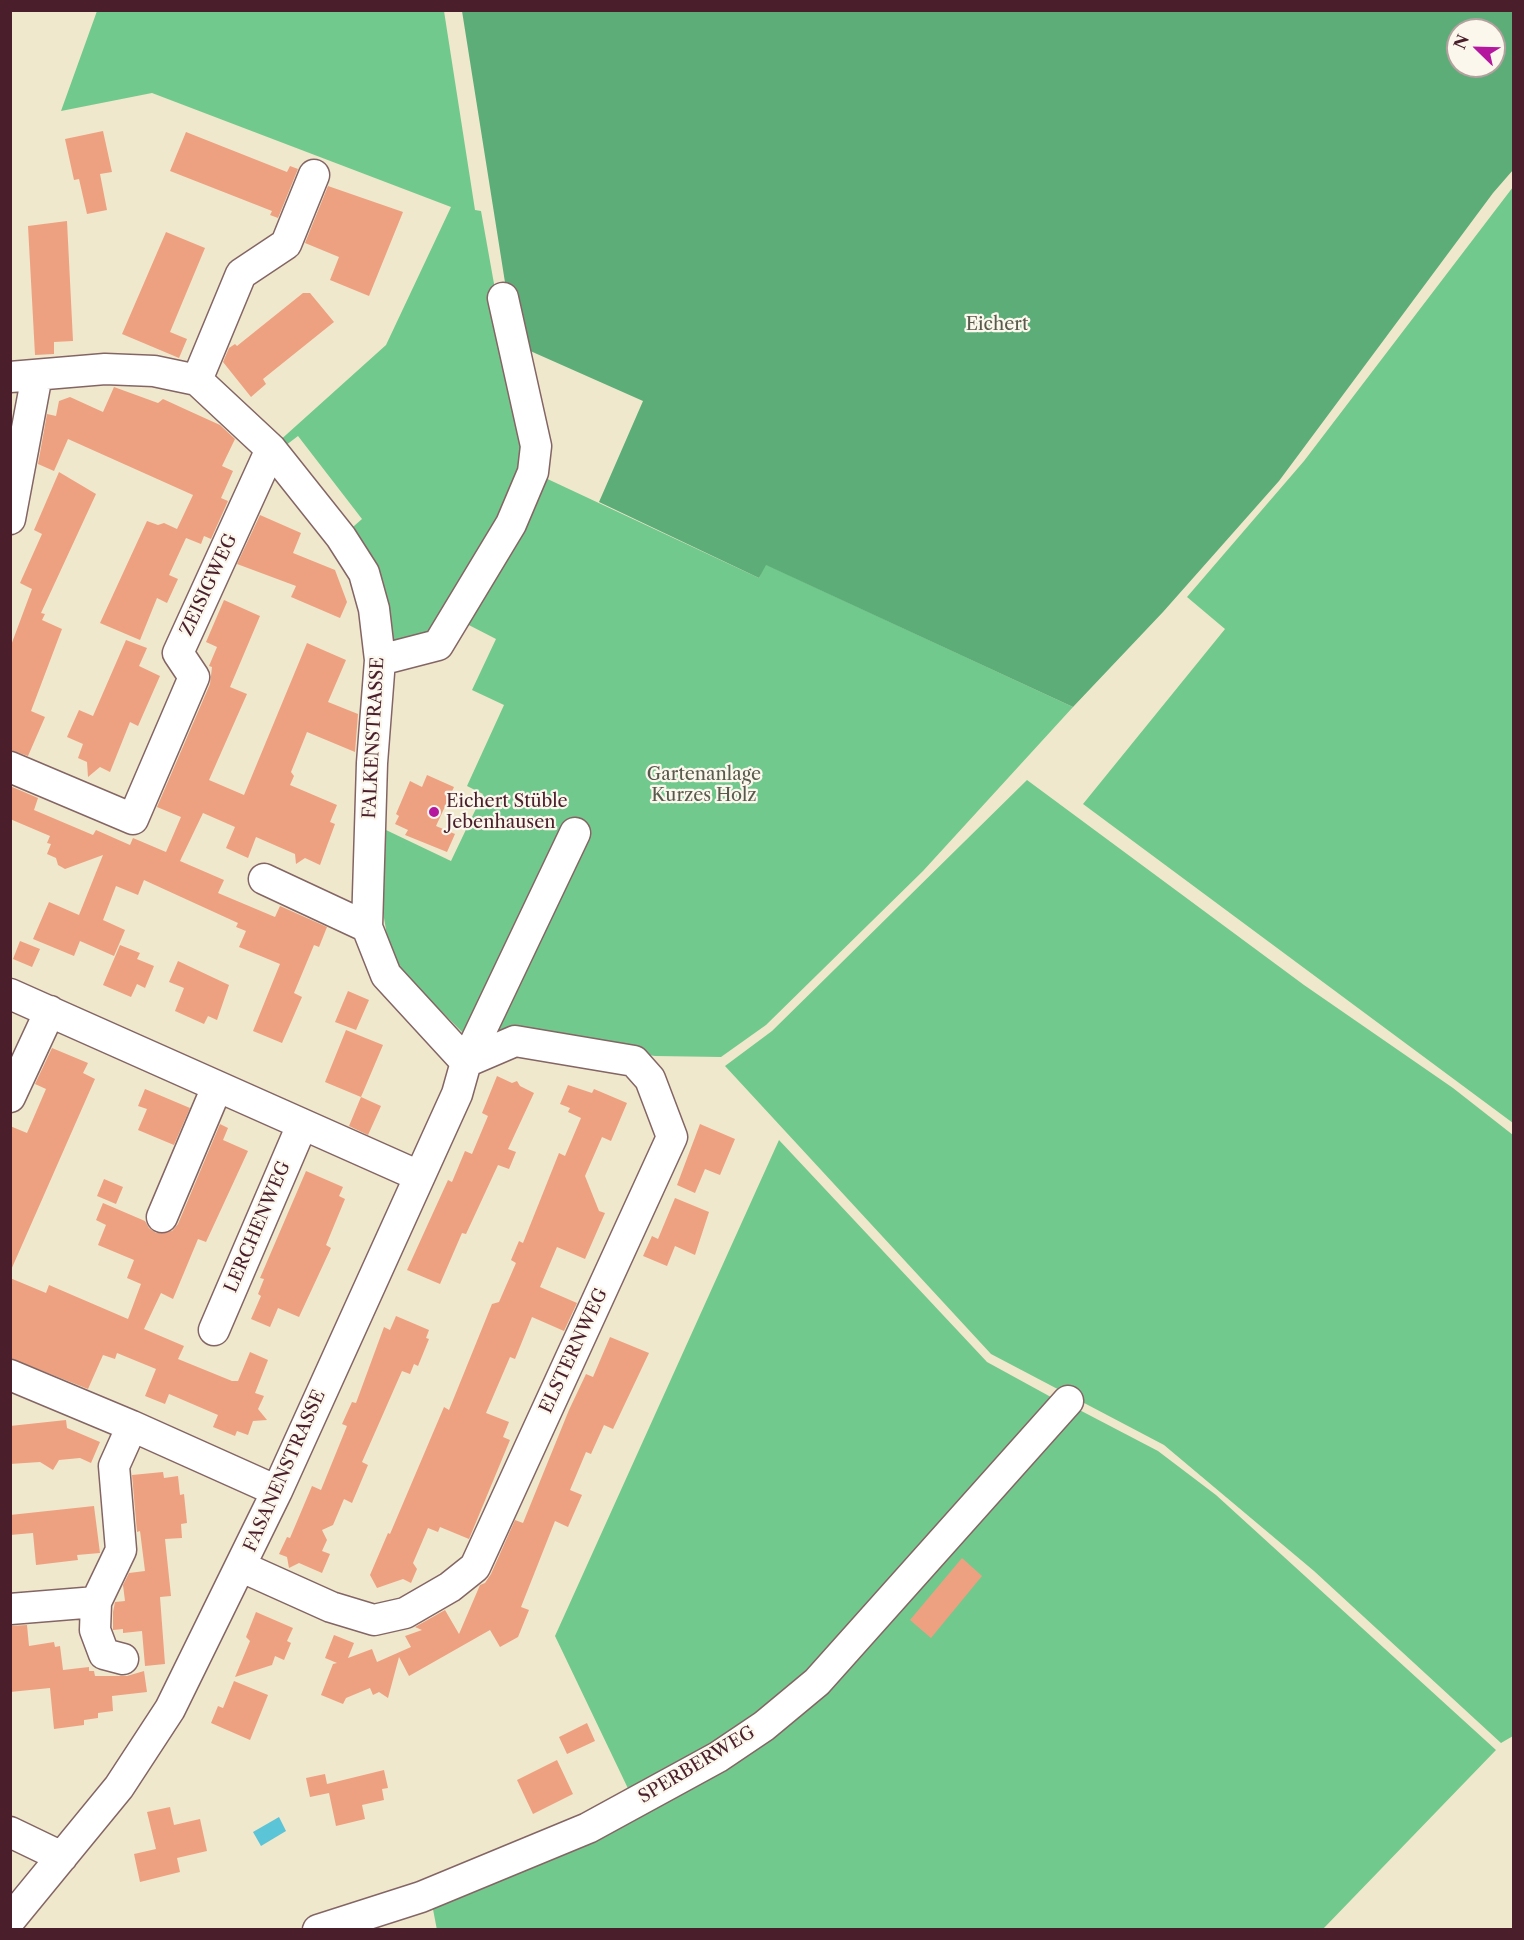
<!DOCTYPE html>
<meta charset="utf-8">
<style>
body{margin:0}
#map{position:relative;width:1524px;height:1940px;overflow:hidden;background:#efe8cd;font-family:"Libre Caslon Text",serif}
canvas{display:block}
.frame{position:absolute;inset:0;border:12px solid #4a1f2b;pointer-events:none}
.north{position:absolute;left:1446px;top:18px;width:60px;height:60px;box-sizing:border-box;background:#fbf7ec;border:2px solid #b4a19f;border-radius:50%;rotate:293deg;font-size:16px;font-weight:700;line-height:24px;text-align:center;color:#4a1f2b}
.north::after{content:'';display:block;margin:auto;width:21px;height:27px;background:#b5179e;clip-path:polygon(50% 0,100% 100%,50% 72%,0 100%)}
</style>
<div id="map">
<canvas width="1524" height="1940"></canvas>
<div class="frame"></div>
<div class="north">N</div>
</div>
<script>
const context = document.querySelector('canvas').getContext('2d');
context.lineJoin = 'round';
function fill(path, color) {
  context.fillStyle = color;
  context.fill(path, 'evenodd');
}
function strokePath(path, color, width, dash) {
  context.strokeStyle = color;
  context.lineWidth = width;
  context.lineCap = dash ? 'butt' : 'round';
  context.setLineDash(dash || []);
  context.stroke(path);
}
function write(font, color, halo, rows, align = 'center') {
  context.font = font + ' "Libre Caslon Text",serif';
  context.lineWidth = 4.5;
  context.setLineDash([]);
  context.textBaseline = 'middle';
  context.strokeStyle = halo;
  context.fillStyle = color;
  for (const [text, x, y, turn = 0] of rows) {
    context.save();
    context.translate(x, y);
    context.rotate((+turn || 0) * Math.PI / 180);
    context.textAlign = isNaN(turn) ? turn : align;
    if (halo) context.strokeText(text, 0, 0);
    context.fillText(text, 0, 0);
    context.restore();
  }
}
fill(new Path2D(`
 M97 11H444L475 210 481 211 520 429 523 472 508 510 428 637 383 646 346 533 362 519 298 436 281 449 277 443 386 345 451 207 152 93 61 111Z
 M1513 187V1123L1083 804 1225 629 1187 597 1304 461Z
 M539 475 759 578 765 564 1073 707 923 871 766 1025 721 1057 655 1056 513 1034 481 1051 397 967 388 942 380 894 386 830 451 861 483 794 467 786 504 705 472 690 496 639 461 621Z
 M1027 780 1304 985 1453 1088 1513 1135V1736L1501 1743 1314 1571 1164 1445 991 1354 725 1066 772 1031Z
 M779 1140 987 1362 1060 1402 814 1680 634 1801 555 1636Z
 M1068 1404 1158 1451 1216 1495 1496 1750 1323 1929 437 1930 431 1899 765 1727Z`), '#72c98e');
fill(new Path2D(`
 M462 11H1513V170L1493 193 1279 481 1163 612 1073 707 766 565 759 578 599 502 643 401 519 346 507 295ZM1458 30H1494V66H1458Z`), '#5dad79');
fill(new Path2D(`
 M279 1817 286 1831 261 1846 253 1832Z`), '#5bc4d6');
fill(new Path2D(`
 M103 131 112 172 100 174 107 210 87 214 79 179 74 180 65 139Z
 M186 132 287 172 290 166 298 169 278 218 270 215 272 211 170 171Z
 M328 186 403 212 369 296 330 280 339 257 305 243Z
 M67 221 73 341 54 342V354L35 355 28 226Z
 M166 232 205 248 170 332 187 339 179 358 122 334Z
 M303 293H310L334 322 263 379 266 384 251 397 223 362 229 348 235 344 237 346Z
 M114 387 158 403 163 399 187 410 220 425 235 439 222 466 233 471 221 498 228 501 211 539 204 536 201 544 186 538 169 575 178 579 167 603 157 598 140 640 100 623 147 521 158 525 164 523 177 529 193 495 68 439 54 471 38 464 47 414 56 416 59 401 70 397 103 412Z
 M59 472 96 494 41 613 45 614 42 620 62 629 31 711 45 717 28 756 10 750V648L32 589 20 583 42 534 34 530Z
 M260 515 301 533 293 553 335 570 347 602 340 618 291 597 296 586 237 564Z
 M224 600 260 616 230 687 247 694 209 780 244 795 307 643 346 660 328 702 358 714 355 752 307 732 291 772 294 776 290 785 337 805 330 822 335 824 320 865 305 858 296 864 295 854 256 837 248 858 226 848 235 827 203 813 180 861 224 880 218 893 275 917 280 906 327 927 319 947 314 945 294 993 302 997 282 1043 253 1031 280 964 239 947 246 931 236 927 238 923 144 880 138 895 116 886 103 920 125 930 114 956 80 941 74 956 33 939 49 902 79 915 103 855 65 869 58 865 56 858 47 854 51 844 47 843 50 836 10 819V786L38 798 34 810 93 835 96 830 130 845 133 838 166 852 181 817 157 807 210 684 212 667 209 666 217 647 206 642Z
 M126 640 147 648 139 666 160 676 138 726 130 722 110 772 100 767 88 777 87 762 78 758 83 744 67 737 79 710 93 716Z
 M427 775 454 787 436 826 455 834 447 852 405 835 408 830 395 824 399 816 396 814 410 781 422 787Z
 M20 941 40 949 32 967 13 959Z
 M120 945 140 953 137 959 154 966 145 988 137 984 131 997 103 985Z
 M178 961 229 985 217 1020 208 1016 204 1024 175 1011 184 988 169 982Z
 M348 991 369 1000 356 1030 335 1022Z
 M346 1030 383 1045 361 1097 325 1082Z
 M52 1048 88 1063 83 1073 95 1079 11 1270 10 1126 27 1133 46 1089 35 1084Z
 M497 1076 512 1083 517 1081 520 1086 534 1093 508 1149 516 1152 509 1169 498 1165 466 1234 462 1233 440 1284 407 1270 448 1180 452 1182 465 1151 472 1154 488 1116 482 1113Z
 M568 1085 592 1093 594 1089 627 1103 611 1141 602 1137 585 1176 599 1211 605 1213 585 1259 557 1247 540 1287 577 1303 564 1331 532 1317 515 1359 510 1357 486 1413 509 1422 503 1437 510 1440 469 1539 440 1527 438 1532 428 1528 413 1563 417 1569 411 1583 403 1579 377 1588 370 1575 388 1533 390 1534 444 1407 449 1410 492 1304 499 1302 516 1263 511 1260 519 1241 523 1243 559 1153 565 1156 581 1118 568 1112 570 1108 560 1104Z
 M145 1089 190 1108 174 1145 138 1130 147 1109 138 1106Z
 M361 1097 381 1106 368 1135 349 1126Z
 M220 1124 228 1128 223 1140 248 1151 206 1242 198 1239 173 1299 161 1293 144 1329 184 1346 178 1359 232 1381H238L250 1352 268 1360 255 1393 264 1396 258 1409 267 1420 253 1421 248 1435 237 1431 235 1436 213 1427 218 1415 169 1394 165 1404 145 1396 156 1369 117 1353 115 1359 103 1355 88 1389 10 1358V1278L46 1293 49 1285 128 1319 141 1284 127 1278 134 1260 98 1245 106 1225 96 1220 103 1203 145 1221 149 1228 156 1233 172 1231 178 1224Z
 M700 1124 735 1139 720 1175 705 1169 695 1193 677 1185Z
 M306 1171 343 1187 339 1196 345 1199 326 1245 331 1248 299 1317 278 1308 270 1327 251 1319 261 1296 258 1294 264 1279 260 1278Z
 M104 1179 123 1187 116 1204 97 1196Z
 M675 1198 709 1212 695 1255 675 1246 667 1266 643 1256 652 1236 658 1239Z
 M396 1316 429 1330 426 1338 429 1339 418 1366 414 1364 410 1374 402 1371 362 1462 368 1465 352 1503 344 1499 333 1525 322 1530 327 1540 322 1551 330 1554 322 1573 299 1563 289 1568 287 1557 279 1554 287 1537 290 1538 312 1486 321 1490 347 1426 342 1424 352 1402 356 1403 384 1327 390 1330Z
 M610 1337 649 1353 613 1429 604 1425 591 1454 586 1452 570 1490 582 1495 568 1527 555 1521 521 1607 529 1610 518 1637 500 1647 490 1630 409 1676 399 1657 388 1698 379 1692 373 1695 370 1688 346 1698 343 1704 321 1695 333 1664 337 1663 325 1658 334 1635 354 1643 348 1658 372 1649 377 1662 411 1647 405 1636 422 1630 415 1627 445 1610 459 1634 480 1585 485 1583 491 1574 515 1520 523 1523 569 1410 586 1374 593 1377Z
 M66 1420 67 1428 100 1442 91 1463 80 1458 59 1460 53 1470 40 1462 10 1464V1426Z
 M163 1472 164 1478 178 1476 180 1495 184 1494 187 1523 181 1524 182 1538 165 1539 171 1596 160 1597 165 1664 145 1666 142 1631 123 1633V1629L113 1630V1612L115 1602 125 1601 123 1585 129 1573 145 1571 140 1531 137 1532 132 1475Z
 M94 1506 100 1553 77 1555 78 1560 36 1565 33 1533 10 1535V1515Z
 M962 1558 982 1576 931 1638 910 1620Z
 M256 1612 293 1628 287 1641 291 1643 284 1660 275 1656 272 1665 235 1677 250 1641 246 1637Z
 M27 1625 29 1646 54 1642 55 1647 60 1646 63 1670 89 1667V1671H94L95 1676H127L144 1671 147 1692 112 1696 113 1711 98 1713V1718L84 1720V1725L54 1729 50 1688 10 1692V1626Z
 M234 1681 268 1695 250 1740 211 1723 218 1706 223 1708Z
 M587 1723 595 1741 567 1754 559 1737Z
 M557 1760 573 1794 533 1814 517 1780Z
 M384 1770 388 1788 382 1789 384 1800 362 1805 365 1819 336 1826 329 1793 310 1797 306 1778 325 1774 327 1784Z
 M170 1807 174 1825 200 1819 207 1851 177 1858 180 1872 140 1882 134 1854 156 1849 147 1812Z`), '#eea180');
const minor = new Path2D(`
 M10 377 105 369 154 371 197 380 271 449 341 537 364 573 374 609 380 660 372 763 367 927 386 975 466 1062
 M197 380 241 274 286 244 314 175
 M10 519 37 375
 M380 660 438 645 511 524 533 472 536 446 503 298
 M10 767 133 819 194 677 178 653 271 449
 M264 879 367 927
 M10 994 419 1176
 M10 1097 50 1011
 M162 1217 217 1087
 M214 1330 302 1125
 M10 1375 132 1426 277 1491
 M242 1567 331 1607 374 1620 405 1613 450 1587 475 1567 672 1137 650 1079 634 1061 515 1041 466 1062
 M96 1602 95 1630 104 1654 123 1659
 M10 1609 96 1602 121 1550 114 1466 132 1426
 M10 1832 62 1857
 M10 1920 119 1787 170 1709 277 1491 457 1094 466 1062 575 833
 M318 1930 421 1897 588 1828 718 1757 764 1726 817 1682 1068 1401`);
strokePath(minor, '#846564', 33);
strokePath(minor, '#fff', 30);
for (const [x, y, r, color] of [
 [434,812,6,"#b5179e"]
]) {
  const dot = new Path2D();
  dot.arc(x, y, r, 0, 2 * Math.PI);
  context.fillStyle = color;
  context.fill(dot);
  strokePath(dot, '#fbf7ec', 2);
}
write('18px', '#585a4e', '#fbf7ec', [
 ["Eichert",997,325],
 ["Gartenanlage",704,775],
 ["Kurzes Holz",704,796]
]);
write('18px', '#4a1f2b', '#fbf7ec', [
 ["ZEISIGWEG",209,585,-65],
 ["FALKENSTRASSE",374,738,-87],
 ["LERCHENWEG",258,1227,-67],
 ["ELSTERNWEG",574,1351,-65],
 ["FASANENSTRASSE",285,1471,-66],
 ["SPERBERWEG",697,1765,-31]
]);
write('18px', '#4a1f2b', '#fbf7ec', [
 ["Eichert Stüble",446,802],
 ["Jebenhausen",446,823]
], 'left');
</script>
